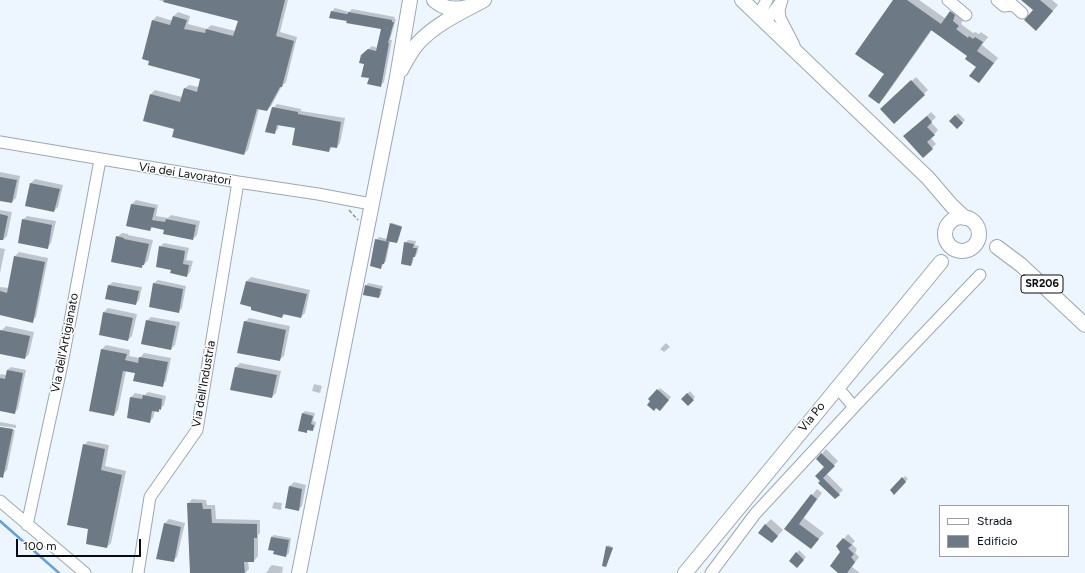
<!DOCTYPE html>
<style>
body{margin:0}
#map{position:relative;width:1085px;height:573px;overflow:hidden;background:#edf5fe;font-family:Figtree,sans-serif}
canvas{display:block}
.legend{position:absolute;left:939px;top:505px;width:130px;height:52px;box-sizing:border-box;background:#fff;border:1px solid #9c9ea0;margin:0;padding:5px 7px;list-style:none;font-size:12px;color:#080c11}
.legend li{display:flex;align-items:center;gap:8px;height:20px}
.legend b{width:20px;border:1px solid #9c9ea0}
.scale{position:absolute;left:16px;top:539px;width:125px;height:18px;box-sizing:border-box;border:2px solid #080c11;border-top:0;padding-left:5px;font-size:12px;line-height:14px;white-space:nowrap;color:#080c11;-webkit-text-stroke:3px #fff;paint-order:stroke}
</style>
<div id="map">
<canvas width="1085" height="573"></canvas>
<ul class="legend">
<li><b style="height:5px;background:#fff"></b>Strada</li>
<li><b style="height:11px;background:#6d7985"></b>Edificio</li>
</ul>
<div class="scale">100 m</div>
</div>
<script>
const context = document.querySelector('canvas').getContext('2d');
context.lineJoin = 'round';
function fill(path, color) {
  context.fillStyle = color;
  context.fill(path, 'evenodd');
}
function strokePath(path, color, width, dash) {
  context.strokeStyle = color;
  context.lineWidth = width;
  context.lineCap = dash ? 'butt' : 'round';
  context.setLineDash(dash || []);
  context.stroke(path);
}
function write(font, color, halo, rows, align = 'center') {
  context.font = font + ' Figtree,sans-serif';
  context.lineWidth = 3;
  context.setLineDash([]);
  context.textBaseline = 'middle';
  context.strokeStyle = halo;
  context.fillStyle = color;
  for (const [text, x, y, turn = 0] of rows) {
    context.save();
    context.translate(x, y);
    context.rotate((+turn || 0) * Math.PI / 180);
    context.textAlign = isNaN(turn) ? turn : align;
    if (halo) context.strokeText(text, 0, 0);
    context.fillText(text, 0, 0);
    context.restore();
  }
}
fill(new Path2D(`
 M158 0H288L280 32 297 37 286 82 282 86 271 106 267 110 259 109 248 150 244 154 175 128 151 94 155 90 182 97 184 89 189 85 199 87 201 78 153 20 157 16 173 21 174 16 178 12 190 16 188 24 207 29 211 25 235 31 240 21Z
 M894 0H919L946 19 956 6 960 10 958 16 963 20 961 24 973 33 975 32 979 34 981 32 988 37 982 45 998 58 979 82 977 67 968 56 932 30 884 98 879 103 885 74Z
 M1023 0H1052L1058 5 1042 24 1034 10Z
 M335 8 349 12 352 9 395 17 394 19H396L390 40H392L384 82 381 85 370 77 365 63V52L372 46 378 48 382 29 348 20 332 11Z
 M916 77 928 90 894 122 881 109Z
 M277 104 301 109V111L345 118 340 143 337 147 333 146 329 151 296 127 279 124 278 129 274 133 273 108Z
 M931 112 936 117 931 122 938 130 931 138 936 144 932 148 909 132Z
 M958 113 965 120 957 128 951 121Z
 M0 172 20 176 16 198 12 202 0 200Z
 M35 179 63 185 58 207 54 211 31 183Z
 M136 200 158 205 156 216 168 218 171 215 200 221 197 235 193 239 165 229 153 227 150 230 127 226 132 204Z
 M0 210 12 212 7 236 3 240 0 239Z
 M27 216 56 221 51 243 47 248 23 220Z
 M392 223 402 226 398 241 397 242 390 241 386 261 381 267 376 240 379 237 387 239Z
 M122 233 128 234V235L153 240 148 260 142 267 117 237Z
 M408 240 416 241 415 245 419 246 417 254 414 256 413 262 411 265 405 243Z
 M164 243 189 248 186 260 193 261 190 272 187 276 172 269 160 247Z
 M0 248 5 249 0 273Z
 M19 252 48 258 36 317 32 321 0 315V287L9 288 15 256Z
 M251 277 310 290 305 313 301 317 285 314 282 317 247 281Z
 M158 280 186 286 182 308 178 312 154 283Z
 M113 282 142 287 139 300 136 303 107 298 109 285Z
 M368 283 383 286 381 295 379 297 366 286Z
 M108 308 137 314 132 336 128 340 100 334 104 312Z
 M151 317 180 322 175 345 171 349 147 321Z
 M249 318 290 326 284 356 279 360 245 322Z
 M6 326 34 332 29 354 25 358 0 353V338L2 330Z
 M666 343 670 347 664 352 660 349Z
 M106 345 130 350 129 356 140 358 144 353 171 358 166 381 162 385 136 373 126 371 118 410 114 415 90 410 102 349Z
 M240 363 281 371 276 393 272 397 236 367Z
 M11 367 26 370 18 409 14 413 0 410V375L1 374 6 375 7 370Z
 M314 384 322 386 320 393 312 391Z
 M660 388 671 397 660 410 650 399Z
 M690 391 695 397 688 404 682 399Z
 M148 392 166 396 164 405 158 411 155 410 153 418 149 422 131 397 135 393 145 395Z
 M305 411 315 413 313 421 316 422 315 427 312 430 309 429 306 432 302 414Z
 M0 422 16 425V428L0 426Z
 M0 428 15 430 7 470 3 474H0Z
 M88 441 109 445 105 466 126 471 111 543 107 547 89 529 84 445Z
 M826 449 838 461 826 473 843 490 835 498 821 481 825 467 817 459Z
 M905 476 908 479 894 493 891 490Z
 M294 482 306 485 302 506 298 510 286 507 290 486Z
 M817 489 822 493 804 518 824 533 811 548 786 528Z
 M192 499 206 500 207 505H215L216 519 260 520V533L258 535V556L254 561H248L249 569 245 573H191L188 504Z
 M274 502 282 503 281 510 272 508Z
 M169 519 185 523 177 557 173 561 164 524Z
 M771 519 783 530 772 542 765 525Z
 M848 534 855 541 852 544 857 549 855 553 859 557 852 567 860 573H839L842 552 838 546Z
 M274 535 291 538 289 553 286 556 275 550 271 537Z
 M608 545 613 547 606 566H604Z
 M799 550 806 557 797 567V553Z
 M272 565 283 567 282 573H265L268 571 269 568Z`), '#0003');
strokePath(new Path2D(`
 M0 521 59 573`), '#62a2dc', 2.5);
fill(new Path2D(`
 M164 0H285L276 36 294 41 282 87H280L267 111 257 109 244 155 172 137 174 129 143 121 150 94 180 102 184 88 197 92 200 79 148 65 149 61 142 59 152 20 170 25 173 16 187 20 184 29 205 33 206 29 233 36 238 21 163 2Z
 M893 0H907L941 24 950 11 955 15 953 21 959 26 956 29 968 38 969 36 973 39 975 37 983 42 977 51 994 63 979 83 969 76 976 67 965 59 967 56 931 30 879 104 868 96 884 74 855 54Z
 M1021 0H1040L1053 11 1036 31 1024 20 1033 10Z
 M331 11 346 14H348V12L392 20V22H394L388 43H389L381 87 367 84 369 78 361 77 364 64 359 63 361 55 368 49 376 51 381 29 346 23 347 21 329 18Z
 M911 80 925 95 894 124 880 109Z
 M272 107 298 112V114L341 122 337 148 330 147 329 152 292 145 295 128 277 125 275 134 265 132Z
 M955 115 963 123 957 129 949 121Z
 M927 116 932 122 927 127 935 135 927 142 933 149 923 158 903 136Z
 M0 177 17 180 12 203 0 201Z
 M30 183 60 189 54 212 25 206Z
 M131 204 155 208 152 220 165 222 166 219 196 225 193 240 163 234 164 230 151 227 150 231 126 226Z
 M0 214 8 216 3 240H0Z
 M22 219 52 225 48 249 18 243Z
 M390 223 402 227 397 243 386 241Z
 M116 236 124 238V239L149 244 144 265H142V268L111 262Z
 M375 239 389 242 384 264H382L381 269 370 266Z
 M404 242 414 244 413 248H417L415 257H413L411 266 401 264Z
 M159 246 185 251 183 264 189 265 187 277 170 273 171 270 156 267Z
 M14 256 45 262 33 323 0 315V291L7 293Z
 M246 281 307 294 301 318 283 314 282 318 251 310V307L240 304Z
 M153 283 183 289 179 313 149 307Z
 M108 285 139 291 136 305 105 299Z
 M365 285 381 289 379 298 363 295Z
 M103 312 133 318 128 341 99 335Z
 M146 320 176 326 171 350 141 344Z
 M244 321 286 330 280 361 237 353Z
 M0 330 30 336 25 359 0 354Z
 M101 349 127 354 125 360 138 363 139 357 168 362 163 387 133 381 135 373 123 371 114 416 89 411Z
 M235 367 277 375 272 398 230 390Z
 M7 370 23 373 15 414 0 411V378L5 379Z
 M657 389 669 400 660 411 656 408 654 411 647 405 650 401 648 399Z
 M687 393 694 400 688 406 681 399Z
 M143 395 162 399 161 410 159 409V412L152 411 150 423 127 418 130 397 142 399Z
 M302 413 313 416 311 424 314 425 313 431 307 430V433L298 431Z
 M0 427 13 429 3 478 0 477Z
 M83 444 105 449 101 470 122 475 107 548 86 544 88 529 67 525Z
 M821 453 835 466 823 478 840 495 835 499 818 483 820 481 815 476 824 467 816 459Z
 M902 477 906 482 894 495 890 490Z
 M289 486 302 489 299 511 285 508Z
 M811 494 817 499 799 524 819 539 811 549 784 529Z
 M187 503H202L203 509H211L212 523 257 524V538H254V562H244L245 573H190Z
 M164 523 181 527 174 562 156 559Z
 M765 524 778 536 772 543 758 533Z
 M271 537 289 540 286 557 273 554 274 551 268 550Z
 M843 538 852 545 848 548 854 554 851 557 855 562 847 573H838L830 566 840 552 836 546Z
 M606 546 613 548 606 567 602 566Z
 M796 552 804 560 797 568 789 561Z`), '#6d7985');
const minor = new Path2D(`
 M767 0 763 7 761 18 770 16 781 2
 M782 0 779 10 780 18 794 45
 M948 0 966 15
 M997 0 1004 6 1013 5 1022 13
 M0 142 238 182 318 194 371 204
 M854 407 980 275
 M0 501 85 573
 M27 525 62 364 100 160
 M138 573 150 497 197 430 238 182
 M711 573 755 514 854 407 837 387`);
const major = new Path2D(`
 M434 0C444 9 454 10 467 7
 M742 0 928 178 952 206 965 218
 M401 70C406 61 412 49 419 42 437 23 462 12 484 0
 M945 234a17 17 0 1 1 34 0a17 17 0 1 1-34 0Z
 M997 247 1021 265 1085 325
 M299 573 397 77 410 0
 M685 573 941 262`);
strokePath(minor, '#9ca8b5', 13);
strokePath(major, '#9ca8b5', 16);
strokePath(new Path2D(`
 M349 210 358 220`), '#8f959d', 1.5, [4, 2]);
strokePath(minor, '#fff', 11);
strokePath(major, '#fff', 14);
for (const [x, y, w] of [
 [1042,284,42]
]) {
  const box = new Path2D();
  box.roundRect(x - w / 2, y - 9, w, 18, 3);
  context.fillStyle = '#fff';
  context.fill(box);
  strokePath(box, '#080c11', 1);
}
write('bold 11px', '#080c11', null, [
 ["SR206",1042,284]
]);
write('12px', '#080c11', '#fff', [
 ["Via dei Lavoratori",185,174,9],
 ["Via dell'Artigianato",65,343,-79],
 ["Via dell'Industria",204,384,-80],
 ["Via Po",812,417,-51]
]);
</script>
